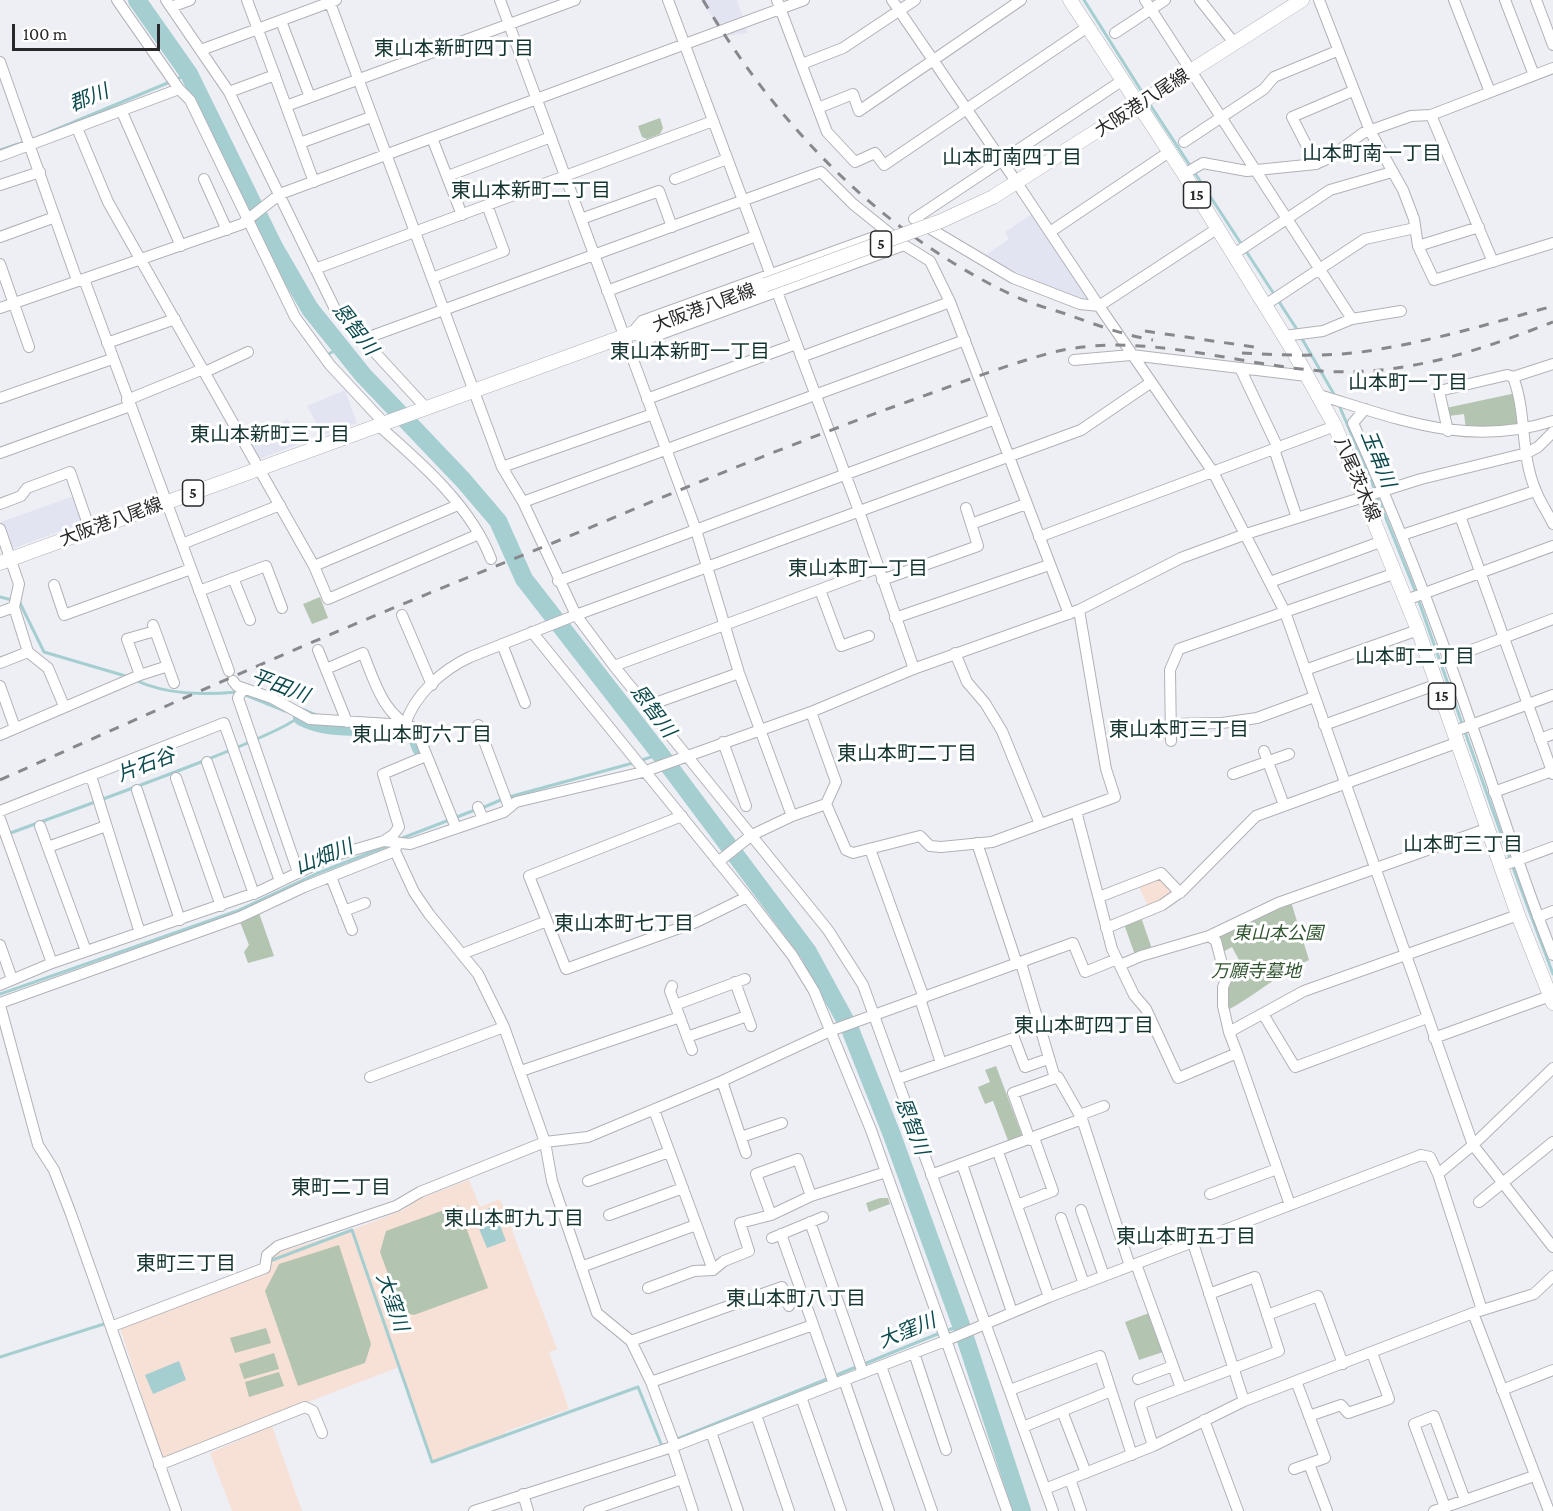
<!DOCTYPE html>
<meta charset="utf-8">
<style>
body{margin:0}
#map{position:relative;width:1553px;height:1511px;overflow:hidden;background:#eeeff5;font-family:"Crimson Pro",serif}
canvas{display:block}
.scale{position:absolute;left:12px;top:24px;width:148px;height:27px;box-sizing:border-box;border:3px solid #28282a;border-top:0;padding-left:8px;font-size:18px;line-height:21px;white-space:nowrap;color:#28282a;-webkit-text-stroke:4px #fff;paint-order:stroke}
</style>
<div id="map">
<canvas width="1553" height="1511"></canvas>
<div class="scale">100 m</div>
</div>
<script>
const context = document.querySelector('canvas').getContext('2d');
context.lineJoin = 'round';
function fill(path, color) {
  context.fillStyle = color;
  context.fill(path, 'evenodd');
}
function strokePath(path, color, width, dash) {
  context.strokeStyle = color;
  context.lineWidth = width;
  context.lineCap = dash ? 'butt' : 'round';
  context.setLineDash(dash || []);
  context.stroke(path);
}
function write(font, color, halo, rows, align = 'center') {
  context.font = font + ' "Crimson Pro","Noto Sans JP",serif';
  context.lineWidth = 6;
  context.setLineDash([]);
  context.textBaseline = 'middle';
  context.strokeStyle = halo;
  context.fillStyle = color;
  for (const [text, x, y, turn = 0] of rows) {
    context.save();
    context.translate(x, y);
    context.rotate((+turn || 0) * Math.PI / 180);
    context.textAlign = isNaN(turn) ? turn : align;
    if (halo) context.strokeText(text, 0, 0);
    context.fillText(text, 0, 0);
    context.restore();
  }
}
fill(new Path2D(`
 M700 0H737L748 33 725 36Z
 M1032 214 1087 296 1083 299 1041 284 984 256 1009 239 1005 232Z
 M345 390 357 423 323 435 307 406Z
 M288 419 299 444 259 459 246 438Z
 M74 496 84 523 11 549 1 522Z`), '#e3e4f2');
fill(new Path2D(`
 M1155 879H1161L1171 891V896L1149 909 1139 886Z
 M469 1180 480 1207 500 1199 557 1349 549 1352 569 1409 505 1432 506 1437 432 1462 399 1367 162 1458 121 1331 123 1326 267 1270 276 1253 352 1230 403 1210 418 1199Z
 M272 1426 302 1511H232L210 1453Z`), '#f7e0d5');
fill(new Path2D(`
 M660 118 663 128 660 134 647 139 642 137 638 126Z
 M1516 393 1522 426 1466 429 1464 414 1449 416 1446 408Z
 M320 597 328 618 312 624 303 604Z
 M1291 902 1309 960C1279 973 1255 996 1226 1011L1225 990 1229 987 1225 968 1239 960 1232 947 1221 953 1217 937Z
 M259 913 274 956 248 963 244 952 249 945 240 922Z
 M1141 917 1152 949 1135 955 1124 924Z
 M996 1066 1023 1138 1009 1143 993 1101 985 1104 978 1087 990 1082 985 1070Z
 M880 1198H888L890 1204 869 1212 866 1203Z
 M458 1205 488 1288 414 1315 402 1312 380 1252 386 1231Z
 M339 1245 371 1344 365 1363 298 1386 265 1291 279 1264Z
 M1149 1313 1163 1352 1139 1360 1125 1322Z
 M266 1328 271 1343 235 1353 230 1338Z
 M274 1353 279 1369 244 1379 239 1364Z
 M279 1372 284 1386 249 1397 245 1382Z`), '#b3c4b1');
fill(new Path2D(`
 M493 1207 506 1241 487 1248 473 1214Z
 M179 1361 186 1380 153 1394 145 1375Z`), '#a5ced1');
strokePath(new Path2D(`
 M1084 0 1144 95
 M1149 103 1242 245
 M50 132 189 74
 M0 150 18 144
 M1246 251 1298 331
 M1301 337 1335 396
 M327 355 339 348
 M1339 405 1375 490
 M1377 496 1416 593
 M0 597 12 600
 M1418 599 1510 859
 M19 601 44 652 129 677
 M135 680C167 695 203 695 237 692
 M243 694 285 711
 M639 761 660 754
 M509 797 633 763
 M482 808 503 799
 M0 837C41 821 287 735 299 716
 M400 839 475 810
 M1512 865 1553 974
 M0 994 237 911 318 873 390 845
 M270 1261 352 1230 432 1462 638 1387 662 1446 664 1445
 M946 1331 961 1325
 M0 1357 107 1323
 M864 1364 940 1333
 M834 1376 856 1367
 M677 1439 827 1379
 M1018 1511 1022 1510`), '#a5ced1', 3);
strokePath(new Path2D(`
 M137 0 189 74 274 247 310 309 363 375 463 480 498 521 524 579 660 754 808 952 850 1029 892 1135 961 1325 1022 1511
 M302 717C337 735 378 720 415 733L421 748`), '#a5ced1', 18);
const minor = new Path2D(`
 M117 0 179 89 190 100 295 317 330 365 385 424
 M166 0 229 92 335 309 427 409
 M247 0 314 182
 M329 0 502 467 523 502 576 615 614 666 828 930 863 985 1053 1511
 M500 0 696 530 739 673 792 816
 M668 0 859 511 914 669
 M777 0 827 132 855 162 875 153 884 165 1089 26
 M892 0 1013 177
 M1145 0 1352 319
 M1200 0 1235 44
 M1319 0 1370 131 1403 190 1414 219 1418 246 1434 280 1553 243
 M1454 0 1490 92
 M1505 0 1534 75
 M1536 0 1553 45
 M171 7 190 0
 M281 21 310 97
 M1115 33 1165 0
 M201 50 336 0
 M0 62 77 280
 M802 64 843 48 915 0
 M1123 80 914 219 1013 278 1080 304 1099 306 1213 472 1285 612 1473 1145 1553 1247
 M229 92 275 75
 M286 106 575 0
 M818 108 853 94 859 111 1021 0
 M122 112 181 246
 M1431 115 1493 262
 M77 128 108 202 314 566 328 599 479 534
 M432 138 462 215
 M1184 142 1264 89 1274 77 1337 51
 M300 143 371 117
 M0 156 179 89
 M1316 164 1292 117 1353 91
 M1184 174 1203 163 1247 171 1316 164 1329 158 1363 133 1411 116 1431 115 1553 68
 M448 176 551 137
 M204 179 227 230
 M675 179 727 159
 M0 185 40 172
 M1021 189 1099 306 1218 228
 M581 219 659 191 672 227
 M888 232 642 321 632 333 647 339 904 245
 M1050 232 1169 152
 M0 237 55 217
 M1418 246 1479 227
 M1234 254 1330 190 1392 172
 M0 264 29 347
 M315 269 713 121
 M432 278 504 251 487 205
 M84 279 229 671
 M607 291 756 236
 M1265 305 1365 239 1415 228
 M0 308 242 224 280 194 804 0
 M1284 336 1323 331 1352 319 1401 311
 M361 340 821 172 853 204 904 245 930 261 950 302 1069 614
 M107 343 175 319
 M801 357 950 302
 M1074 360 1131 355 1307 376
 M1553 364 1513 377C1527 413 1520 455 1536 491 1540 502 1548 513 1553 524
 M1241 370 1278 448
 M205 372 248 352
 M1316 394C1399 419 1467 448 1553 421
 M0 398 112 359
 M647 399 796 344
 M127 400 203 369
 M1365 409 1353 423C1398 521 1436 621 1471 723 1499 801 1522 879 1553 955
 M379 426C421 463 471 506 491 559
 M1448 431 1439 391 1507 375 1513 377
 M1274 449 1297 518
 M0 453 130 406
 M502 467 653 414
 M523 502 965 340
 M0 504 21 496 27 488 70 472 90 530
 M1460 516 1553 774
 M971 524 1026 504
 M0 529 19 584 14 607 28 652 48 668 64 706
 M1402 535 1535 491
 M1039 537 1335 426
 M182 544 280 505
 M314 566 458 505
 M233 578 250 620
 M882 580 978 546 966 508
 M558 581 995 419
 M1270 582 1383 541
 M54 585 64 615 191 569
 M820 590 841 646 869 636
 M199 591 266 566 282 608
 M1406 600 1553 546
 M0 612 14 607
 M402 615 432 685
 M895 618 1049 565
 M153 625 174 683
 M532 632 747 897 792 955 814 991 871 1130 1007 1511
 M502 644 525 703
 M318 650 347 722
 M955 653 967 682 985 703 1002 731 1040 824
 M1448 659 1553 619
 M0 663 28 652
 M614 666 878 568
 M326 669 363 653C375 683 384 717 416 729L456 828
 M1305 670 1418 630
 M140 675 168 666
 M233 681 237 686 272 698 310 719 405 725C414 695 442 670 470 657L576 615 1081 430 1150 383
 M0 686 15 728
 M243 689 238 698 298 872
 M647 706 739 673
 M811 712 836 782 826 804 846 850 853 853 920 836 930 846 941 847 992 842 1115 797 1106 769 1079 610
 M1171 724 1222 723 1257 718 1314 697
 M478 725 509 807
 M1324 725 1438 684
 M1455 731 1553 695
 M0 735 140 675 127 639 155 631
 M1540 739 1553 734
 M1171 741 1170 670 1179 649 1396 573
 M723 742 746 806
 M1264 751 1284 805
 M207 762 254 894
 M1233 774 1289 754
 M91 776 140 933
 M176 778 221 906
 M137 790 180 920
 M1494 792 1552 771
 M478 807 483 819
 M0 811 224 723 280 881
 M1076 811 1112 949 1134 995 1146 1009 1178 1078 1237 1053 1290 1205
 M682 816 529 876 566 969 696 922 747 897
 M0 819 52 963
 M40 826 86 951
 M384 841 393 835 399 827 383 774 426 756
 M977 843 1017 964
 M397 844 395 851 414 892 429 914 478 974 504 1027 545 1142 552 1181 597 1313 631 1341 651 1382 675 1446
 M48 847 106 826
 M870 849 924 998
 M718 862 752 835 792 816 826 804
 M1502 866 1553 847
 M331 877 352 930
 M1099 897 1161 873 1180 893
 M344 911 365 903
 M1538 917 1553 911
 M1106 928 1162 905 1182 891 1256 816 1459 742
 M1209 936 1278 903 1489 828
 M0 945 12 979
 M462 954 547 921
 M1021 963 1055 1078
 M1120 965 1141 956 1209 936 1216 941 1226 980 1223 987V1006L1229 1032
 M735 982 751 1026
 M0 985 52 963 258 892 333 856 384 841 410 844 504 812 516 802 643 772 811 712 916 668 1079 610 1181 558 1246 534 1421 479 1527 453 1538 447 1553 432
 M672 986 670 991 692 1050
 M920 999 941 1063
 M0 1003 240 917 304 887 395 851
 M0 1005 38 1145 54 1170 71 1214 176 1511
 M675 1005 745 979
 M1263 1014 1295 1067 1427 1018
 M687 1037 747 1016
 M1434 1038 1550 996
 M1237 1053 1229 1032 1304 991 1518 915
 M521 1071 680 1017
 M370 1077 504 1027
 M897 1079 1014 1038 1025 1067 1048 1059
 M722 1081 746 1153
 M654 1110 713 1270
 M1080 1115 1104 1106
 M741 1137 782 1123
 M1030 1140 1013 1093 1058 1077 1082 1119 1130 1266
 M998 1152 1049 1297
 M962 1164 1012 1312
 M1438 1174 1473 1145 1553 1068
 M931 1175 1082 1119
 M588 1181 669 1152
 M1210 1194 1277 1169
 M1479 1202 1553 1142
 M1017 1205 1053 1191 1034 1138
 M1081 1210 1104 1276
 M609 1215 683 1188
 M771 1215 756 1174 798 1159 811 1196
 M1061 1218 1084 1284
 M810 1222 863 1373
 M781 1234 834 1384
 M772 1238 823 1217
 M1193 1243 1244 1401
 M1136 1264 1181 1388
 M581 1267 696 1225
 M648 1288 694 1271 713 1270 724 1261 749 1251 740 1223 771 1215 811 1196 886 1172
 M1473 1313 1549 1511
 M1267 1315 1318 1296 1343 1364
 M113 1326 265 1268 267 1255 278 1246 396 1206 420 1192 545 1142 588 1137 722 1081 830 1031 1073 943 1085 972 1117 959
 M631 1341 782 1287 789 1306
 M914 1353 946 1450
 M881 1366 932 1511
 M1138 1379 1173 1366
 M844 1380 889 1511
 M651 1382 813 1325
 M1010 1390 1100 1356 1132 1455
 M1502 1390 1553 1370
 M801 1397 841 1511
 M1062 1411 1086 1473
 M756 1415 789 1511
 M1309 1416 1341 1405 1348 1413 1389 1399 1372 1353
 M1204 1420 1238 1511
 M1023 1427 1111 1391
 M711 1432 738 1511
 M1153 1446 1140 1404 1279 1351 1255 1277 1209 1294
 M672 1447 693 1511
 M1309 1464 1327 1511
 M159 1465 305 1407 313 1411 322 1433
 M1294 1469 1325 1458 1296 1381
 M1070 1479 1081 1511
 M1045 1489 1153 1446 1244 1401 1473 1313 1534 1294 1553 1276
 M523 1494 528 1511
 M1445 1507 1414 1424 1434 1416 1465 1500
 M474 1511 672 1447 945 1341 1049 1297 1421 1155 1430 1157 1438 1174 1482 1310
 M589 1511 682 1479
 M1434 1511 1534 1476`);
const major = new Path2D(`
 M1070 0 1184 174 1292 349 1335 426 1418 630 1518 915 1553 1003
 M993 197 1302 0
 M0 563 765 285`);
strokePath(minor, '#b1b2b8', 12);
strokePath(major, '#b1b2b8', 15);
strokePath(minor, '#fff', 10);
strokePath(major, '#fff', 14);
strokePath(new Path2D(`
 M703 0C776 124 879 231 1010 294 1028 303 1047 308 1066 314 1094 324 1123 335 1153 340
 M1145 331 1254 347
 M1242 353C1282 355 1321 357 1361 352 1426 343 1489 324 1553 306
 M0 780C126 724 252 667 379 614 453 583 527 554 601 523 700 481 800 441 901 404 950 387 999 367 1050 353 1139 330 1231 364 1321 371 1403 377 1478 351 1553 322`), '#87888c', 3, [10, 10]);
const majorBridge = new Path2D(`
 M765 285 941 221 993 197`);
strokePath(majorBridge, '#b1b2b8', 15, []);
strokePath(majorBridge, '#fff', 14);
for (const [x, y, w] of [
 [1197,195,27],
 [881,244,21],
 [193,493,21],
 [1442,696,27]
]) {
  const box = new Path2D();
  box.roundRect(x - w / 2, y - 13, w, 26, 4.5);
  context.fillStyle = '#fff';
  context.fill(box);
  strokePath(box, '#28282a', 1.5);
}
write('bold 16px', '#28282a', null, [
 ["15",1197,195],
 ["5",881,244],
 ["5",193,493],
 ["15",1442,696]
]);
write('18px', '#28282a', '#fff', [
 ["大阪港八尾線",1142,103,-33],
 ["大阪港八尾線",704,308,-20],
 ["八尾茨木線",1357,479,67],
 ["大阪港八尾線",111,522,-20]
]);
write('italic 18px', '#30542e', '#fff', [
 ["東山本公園",1278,933],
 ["万願寺墓地",1256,971]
]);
write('20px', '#12332f', '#fff', [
 ["東山本新町四丁目",454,49],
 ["山本町南一丁目",1372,154],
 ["山本町南四丁目",1012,158],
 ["東山本新町二丁目",531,191],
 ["東山本新町一丁目",690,352],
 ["山本町一丁目",1408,383],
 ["東山本新町三丁目",270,435],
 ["東山本町一丁目",858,569],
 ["山本町二丁目",1415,657],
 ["東山本町三丁目",1179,730],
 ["東山本町六丁目",422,735],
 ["東山本町二丁目",907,754],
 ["山本町三丁目",1463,845],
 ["東山本町七丁目",624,924],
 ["東山本町四丁目",1084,1026],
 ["東町二丁目",341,1188],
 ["東山本町九丁目",514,1219],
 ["東山本町五丁目",1186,1237],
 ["東町三丁目",186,1264],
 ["東山本町八丁目",796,1299]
]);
write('italic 20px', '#0c4a4e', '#fff', [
 ["郡川",89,98,-22],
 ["恩智川",355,329,52],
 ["玉串川",1378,459,68],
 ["平田川",280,686,21],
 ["恩智川",653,711,53],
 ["片石谷",146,765,-21],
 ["山畑川",324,857,-22],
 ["恩智川",912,1126,69],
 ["大窪川",392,1302,71],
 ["大窪川",907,1331,-22]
]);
</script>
